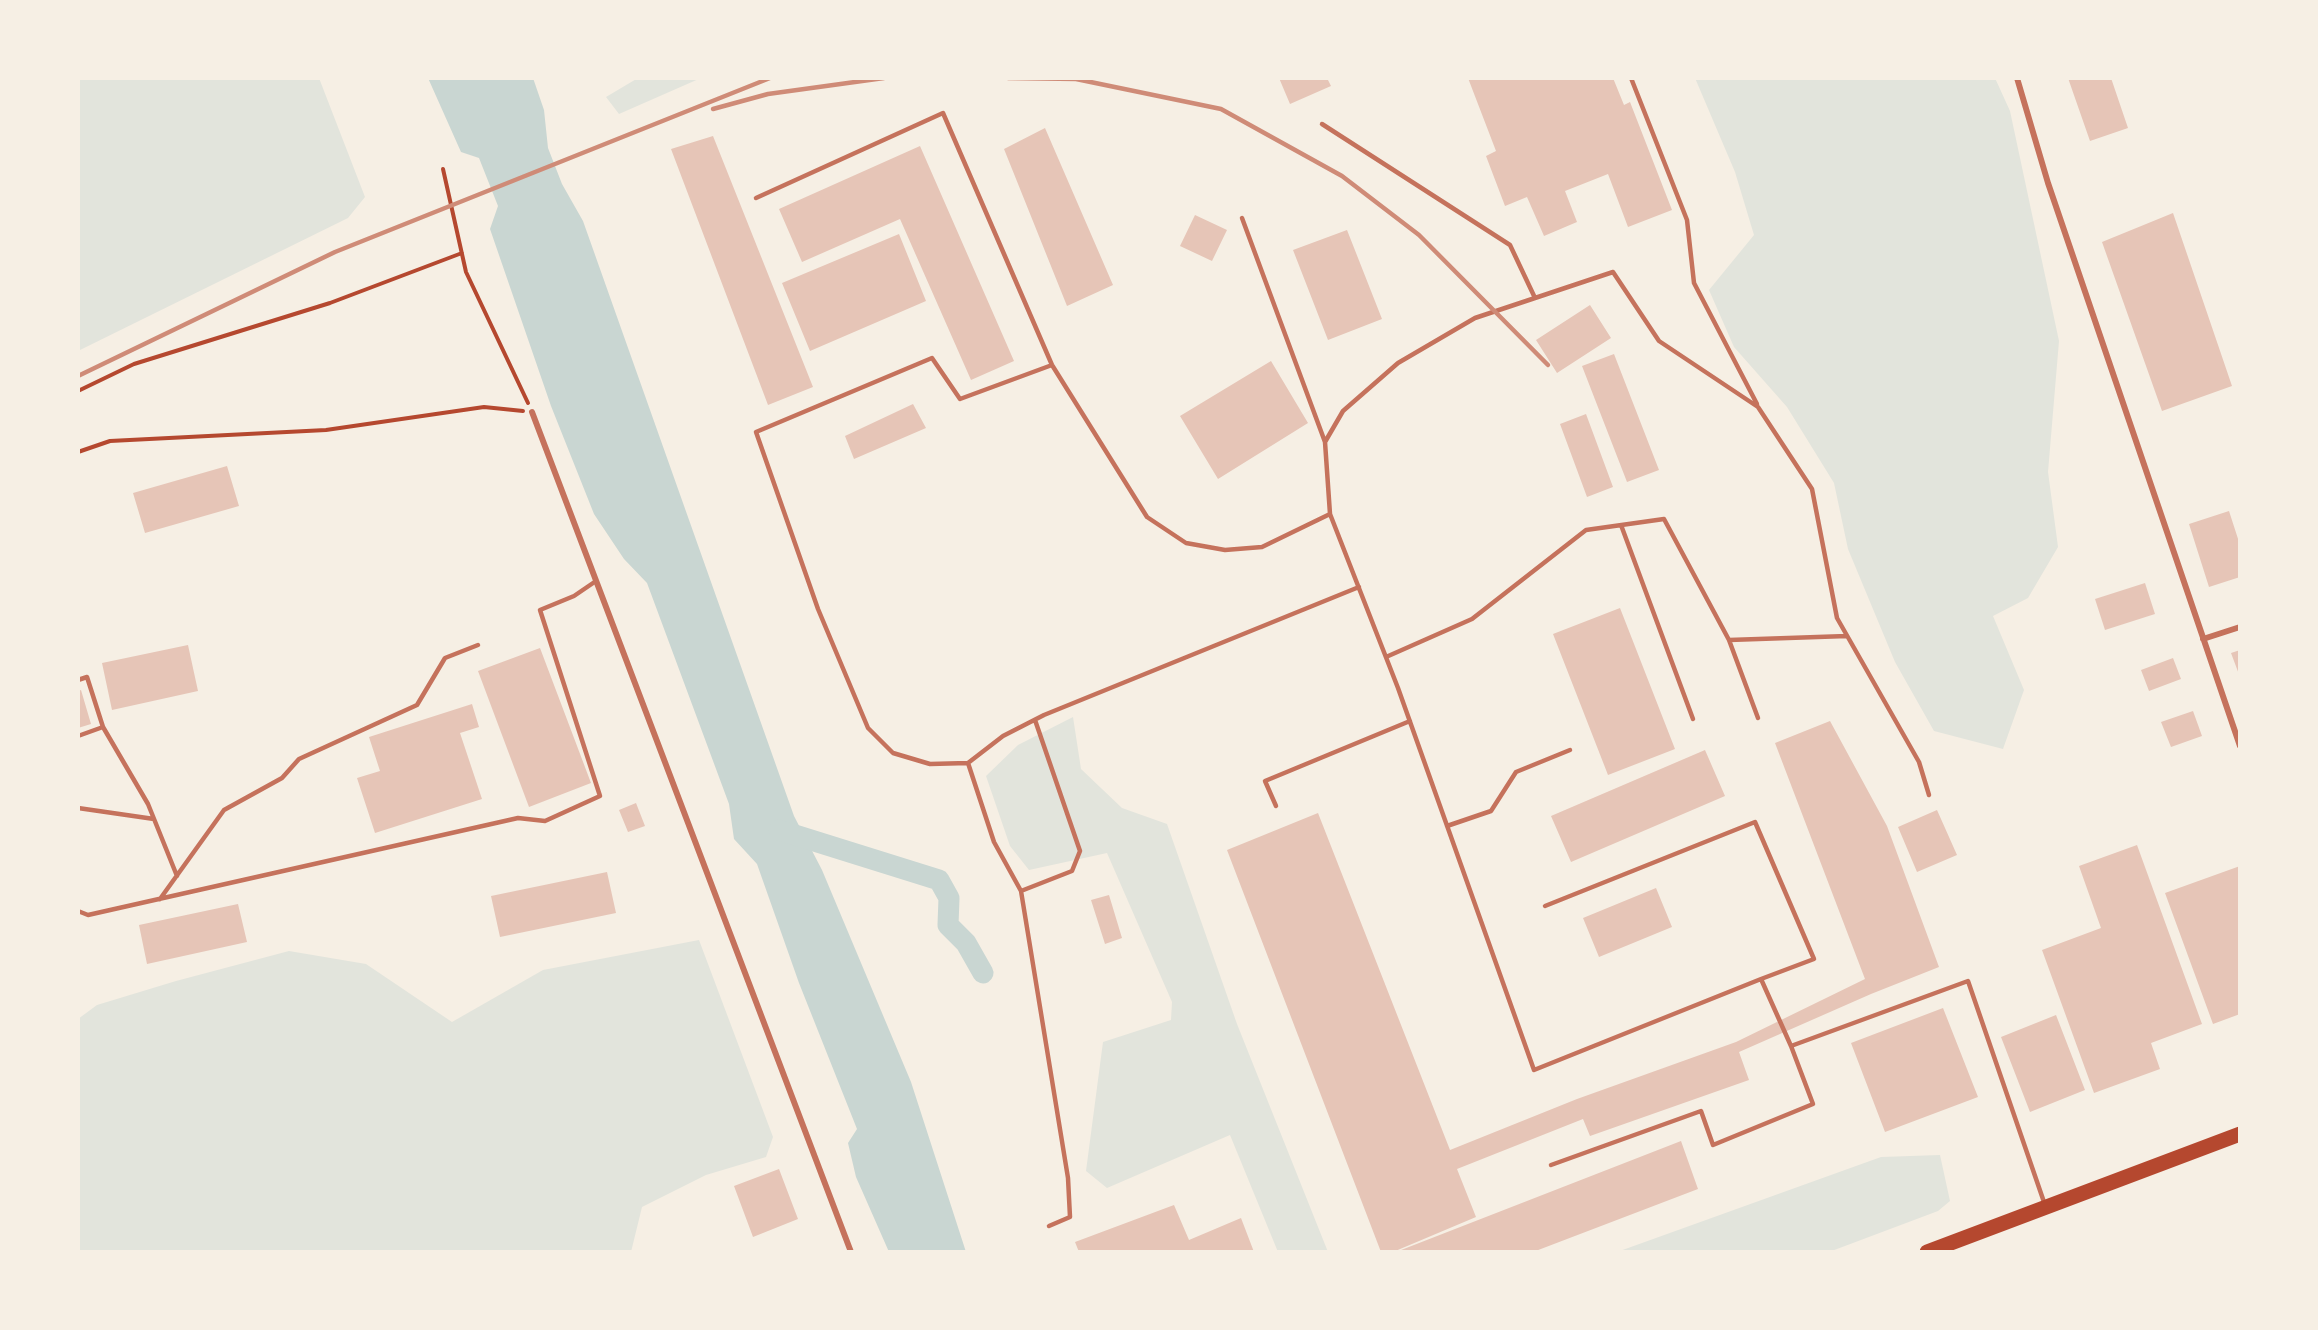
<!DOCTYPE html>
<style>
body{margin:0}
#map{position:relative;width:2318px;height:1330px;overflow:hidden;background:#f6efe4;font-family:"Exo 2",sans-serif}
canvas{display:block}
.frame{position:absolute;inset:0;border:80px solid #f6efe4;pointer-events:none}
</style>
<div id="map">
<canvas width="2318" height="1330"></canvas>
<div class="frame"></div>
</div>
<script>
const context = document.querySelector('canvas').getContext('2d');
context.lineJoin = 'round';
function fill(path, color) {
  context.fillStyle = color;
  context.fill(path, 'evenodd');
}
function strokePath(path, color, width, dash) {
  context.strokeStyle = color;
  context.lineWidth = width;
  context.lineCap = dash ? 'butt' : 'round';
  context.setLineDash(dash || []);
  context.stroke(path);
}
fill(new Path2D(`
 M78 78H319L365 197 348 218 78 351Z
 M638 78H701L619 114 606 97Z
 M1695 78H1995L2010 111 2059 341 2048 472 2058 547 2028 598 1993 616 2024 690 2003 749 1934 731 1895 662 1848 549 1834 483 1787 407 1734 347 1709 290 1754 235 1735 172Z
 M1073 717 1081 769 1122 808 1167 824 1237 1024 1328 1252H1278L1230 1135 1107 1188 1086 1171 1103 1042 1171 1020 1172 1002 1107 853 1029 870 1010 846 986 776 1018 745Z
 M699 940 773 1137 766 1157 706 1175 642 1207 631 1252H78V1019L97 1005 176 981 289 951 366 964 452 1022 543 970Z
 M1940 1155 1950 1201 1938 1211 1829 1252H1617L1881 1157Z`), '#e2e4dc');
fill(new Path2D(`
 M428 78H533L544 110 548 148 562 184 583 221 794 816 822 870 911 1082 966 1252H889L856 1177 848 1143 857 1129 799 983 757 864 734 839 729 804 647 583 624 559 594 514 551 406 490 229 498 206 479 158 461 152Z`), '#c9d6d2');
strokePath(new Path2D(`
 M779 830 939 880 949 898 948 925 966 943 983 973`), '#c9d6d2', 21);
fill(new Path2D(`
 M1279 78H1327L1331 86 1290 104Z
 M1468 78H1613L1624 105 1630 102 1672 210 1628 227 1608 174 1565 191 1577 222 1544 236 1527 197 1505 206 1486 156 1496 151Z
 M2068 78H2111L2128 128 2090 141Z
 M1045 128 1113 285 1067 306 1004 149Z
 M713 136 813 387 768 405 671 149Z
 M920 146 1014 361 971 380 900 219 802 262 779 209Z
 M2173 213 2232 386 2162 411 2102 242Z
 M1195 215 1227 230 1212 261 1180 246Z
 M1347 230 1382 319 1328 340 1293 250Z
 M899 234 926 301 810 351 782 283Z
 M1590 305 1611 338 1557 373 1536 340Z
 M1614 354 1659 470 1627 482 1582 366Z
 M1271 361 1308 423 1218 479 1180 416Z
 M913 404 926 428 854 459 845 436Z
 M1586 414 1613 487 1587 497 1560 424Z
 M227 466 239 506 145 533 133 493Z
 M2229 511 2240 545V577L2209 587 2189 524Z
 M2145 583 2155 614 2105 630 2095 599Z
 M1620 608 1675 749 1608 775 1553 634Z
 M188 645 198 691 112 710 102 663Z
 M540 648 591 783 529 807 478 671Z
 M2240 650V677L2231 653Z
 M2173 658 2181 679 2149 691 2141 670Z
 M81 690 91 724 78 728V691Z
 M472 704 479 727 460 733 482 799 375 833 357 778 380 771 369 737Z
 M2193 711 2202 736 2171 747 2161 722Z
 M1830 721 1887 826 1939 967 1871 994 1739 1052 1749 1080 1590 1136 1583 1119 1457 1169 1476 1217 1393 1252H1381L1227 850 1318 813 1450 1150 1577 1099 1736 1042 1865 979 1775 743Z
 M1705 750 1725 796 1571 862 1551 816Z
 M636 803 645 826 628 832 619 810Z
 M1937 810 1957 855 1917 872 1898 827Z
 M2137 845 2202 1024 2151 1043 2160 1069 2094 1093 2042 950 2101 928 2079 866Z
 M2240 866V1014L2213 1024 2165 893Z
 M607 872 616 913 500 937 491 896Z
 M1656 888 1672 927 1599 957 1583 918Z
 M1109 895 1122 938 1105 944 1091 900Z
 M238 904 247 942 147 964 139 925Z
 M1943 1008 1978 1097 1885 1132 1851 1043Z
 M2056 1015 2085 1090 2030 1112 2001 1037Z
 M1681 1141 1698 1189 1533 1252H1396Z
 M779 1169 798 1219 753 1237 734 1186Z
 M1174 1205 1189 1240 1241 1218 1254 1252H1079L1075 1242Z`), '#e6c5b7');
strokePath(new Path2D(`
 M443 169 466 272 528 403
 M78 391 134 364 330 303 462 253
 M78 452 110 441 326 430 484 407 523 411`), '#b5482f', 4);
strokePath(new Path2D(`
 M1631 78 1687 220 1694 283 1757 404
 M1322 124 1510 245 1535 298
 M756 198 943 113 1052 365 1147 517 1186 543 1225 550 1262 547 1330 514 1398 688 1534 1070 1761 979 1791 1046 1968 981 2045 1205
 M1242 218 1325 442
 M1052 365 960 399 932 358 756 432 818 609 868 728 893 753 930 764 968 763 1003 736 1044 715 1359 587
 M1330 514 1325 442 1343 411 1398 363 1475 318 1613 272 1659 341 1758 407 1812 489 1837 618 1919 762 1929 795
 M1621 525 1693 719
 M1729 640 1758 718
 M1386 657 1472 619 1586 530 1664 519 1729 640 1847 636
 M78 680 87 677 103 727 148 804 177 876
 M1035 720 1080 851 1072 871 1021 891 1068 1178 1070 1217 1049 1226
 M78 736 103 727
 M968 763 994 842 1021 891
 M1276 806 1265 781 1410 721
 M78 808 154 819
 M1447 826 1491 811 1516 772 1570 750
 M160 899 224 810 282 778 299 759 417 705 445 658 478 645
 M1545 906 1755 822 1814 959 1761 979
 M78 911 88 915 518 818 545 821 600 796 540 610 574 596 596 581
 M1551 1165 1701 1111 1713 1145 1813 1104 1791 1046`), '#c5725c', 4.5);
strokePath(new Path2D(`
 M2017 78 2048 183 2240 746
 M532 412 851 1252
 M2203 639 2240 627`), '#c5725c', 6);
strokePath(new Path2D(`
 M1927 1252 2240 1134`), '#b5482f', 15);
strokePath(new Path2D(`
 M1008 78 1076 79 1221 109 1342 176 1419 235 1548 365
 M713 109 768 94 884 78
 M78 376 335 252 770 78`), '#cf8b77', 4.5);
</script>
